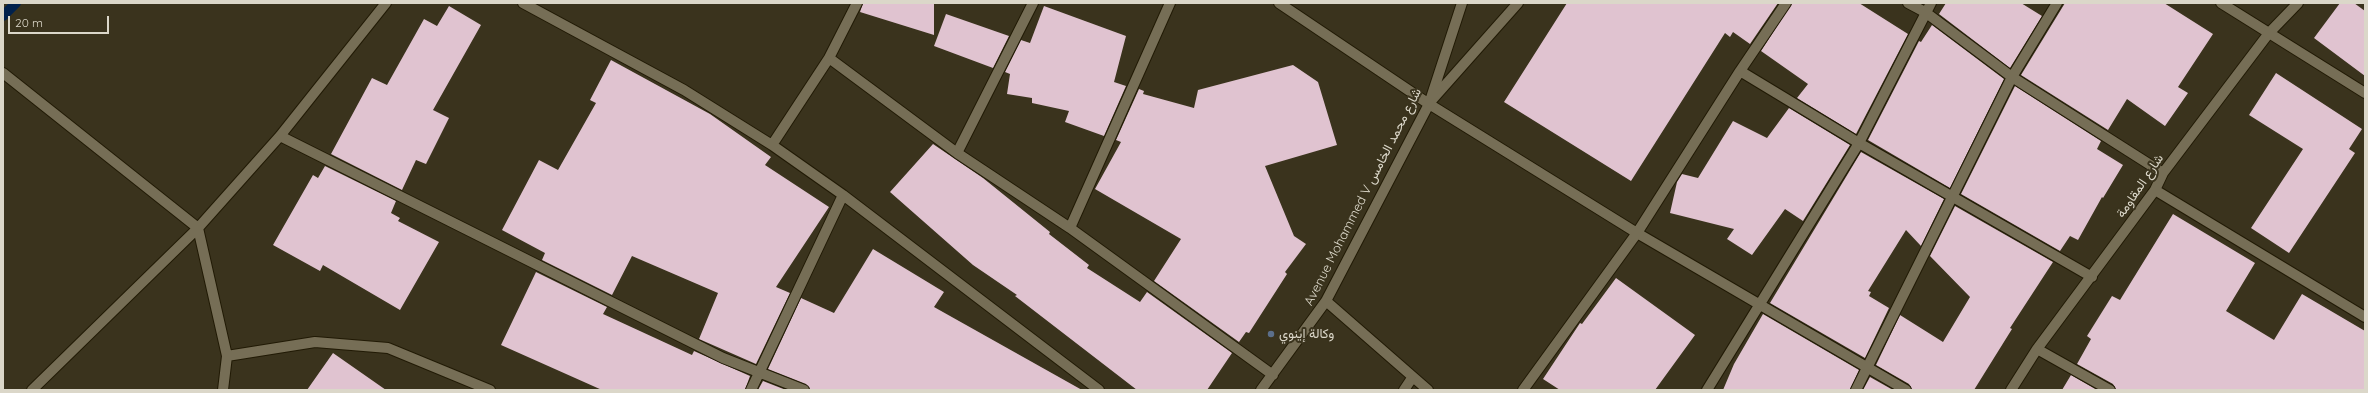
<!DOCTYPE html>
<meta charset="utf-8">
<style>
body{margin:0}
#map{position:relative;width:2368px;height:393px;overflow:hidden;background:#3a331d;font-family:Quicksand,sans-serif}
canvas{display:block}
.frame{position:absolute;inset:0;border:4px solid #dbd7c9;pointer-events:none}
.scale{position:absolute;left:8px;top:16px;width:101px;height:18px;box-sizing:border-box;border:2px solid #dbd7c9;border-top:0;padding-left:5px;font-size:12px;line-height:14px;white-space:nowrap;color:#dbd7c9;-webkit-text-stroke:3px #3a331d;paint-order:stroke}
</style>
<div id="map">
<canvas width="2368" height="393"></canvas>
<div class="frame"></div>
<div class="scale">20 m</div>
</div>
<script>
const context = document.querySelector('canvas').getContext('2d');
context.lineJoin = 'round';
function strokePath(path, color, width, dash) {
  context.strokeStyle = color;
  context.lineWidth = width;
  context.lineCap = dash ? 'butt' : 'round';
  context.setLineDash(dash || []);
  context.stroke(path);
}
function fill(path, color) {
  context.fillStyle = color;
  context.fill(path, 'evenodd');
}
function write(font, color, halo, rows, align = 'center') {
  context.font = font + ' Quicksand,Vazirmatn,sans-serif';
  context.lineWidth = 4;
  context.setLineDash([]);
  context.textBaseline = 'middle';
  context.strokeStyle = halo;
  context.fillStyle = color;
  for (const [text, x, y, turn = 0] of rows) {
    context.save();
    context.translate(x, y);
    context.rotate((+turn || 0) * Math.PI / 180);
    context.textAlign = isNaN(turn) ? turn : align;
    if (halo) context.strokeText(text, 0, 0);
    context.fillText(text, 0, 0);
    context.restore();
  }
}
strokePath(new Path2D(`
 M3 16 16 3`), '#01214c', 10);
fill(new Path2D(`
 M863 3H934V35L860 12Z
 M1567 3H1778L1750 44 1733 32 1730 37 1725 33 1631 181 1504 102Z
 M1792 3H1859L1908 34 1856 134 1797 98 1808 84 1761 51Z
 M1946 3H2021L2042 16 2010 68 1939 14Z
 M2065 3H2164L2213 34 2178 87 2188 93 2165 126 2127 99 2108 130 2021 75Z
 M2340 3H2354L2365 11V76L2314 38Z
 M449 6 481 25 433 110 449 118 426 164 416 160 402 190 331 154 372 78 387 85 424 19 437 26Z
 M1044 6 1126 36 1114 82 1126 86 1104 136 1065 122 1069 111 1032 103V98L1007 94 1010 74 1005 72 1021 40 1030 43Z
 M946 14 1009 36 993 68 934 46Z
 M1932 25 2004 79 1950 188 1868 140 1919 41 1921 42Z
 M611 60 710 114 771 157 765 165 829 207 776 287 790 293 756 364 699 339 718 293 632 256 612 295 542 260 545 253 502 230 539 160 558 170 596 103 590 100Z
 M1293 65 1318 82 1337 145 1265 166 1294 236 1306 244 1285 272 1287 274 1249 333 1246 332 1239 342 1154 281 1181 239 1095 189 1121 142 1116 140 1139 89 1144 91 1143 94 1194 108 1198 90Z
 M2276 73 2362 129 2349 149 2355 153 2289 253 2251 228 2303 149 2249 115Z
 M2015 86 2101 141 2097 149 2123 165 2103 198 2102 197 2078 240 2070 236 2060 251 1961 194Z
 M1789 108 1850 145 1803 221 1785 209 1752 255 1727 239 1734 229 1670 213 1677 182 1682 174 1698 178 1733 121 1767 138Z
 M933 144 983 178 1050 232 1049 234 1089 265 1087 268 1140 302 1147 292 1232 353 1207 390H1137L1015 296 1017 295 973 265 890 192Z
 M1861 152 1944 199 1921 246 1906 230 1868 291 1871 292 1869 296 1889 308 1865 358 1770 303Z
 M325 166 396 201 391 213 400 218 398 221 439 242 400 310 323 265 320 271 273 245 313 175 318 178Z
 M1955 206 2053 262 2010 328 2012 329 1974 390H1912L1909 384 1876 365 1900 315 1943 342 1970 297 1930 256Z
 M2173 214 2255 263 2226 311 2274 340 2302 294 2365 331V390H2116L2113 384 2077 364 2091 339 2087 336 2112 296 2120 300Z
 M873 249 944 292 934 307 1082 390H810L806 384 768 369 801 298 834 313Z
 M536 272 607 307 603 314 692 355 694 351 750 376 745 390H602L501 345Z
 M1616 278 1695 335 1655 390H1560L1543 379 1580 323 1582 324Z
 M1763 314 1859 370 1850 390H1723L1734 364Z
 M333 353 386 390H307Z
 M2071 375 2097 390H2062Z
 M1870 377 1893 390H1863Z
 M763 381 786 390H758Z`), '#e0c3d0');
const minor = new Path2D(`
 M523 3 684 90 772 145 843 195 1099 390
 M1279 3 1429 104 1637 233 1906 390
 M1908 3 1925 12 2012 77 2163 173
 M2221 3 2365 93
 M829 58 957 153 1070 228 1273 375
 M1740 71 1859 143 2092 277
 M3 73 198 228 227 356 223 390
 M1431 101 1518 3
 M280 136 723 358 804 390
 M772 145 829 58 857 3
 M957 153 1033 3
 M2155 190 2365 317
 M1070 228 1170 3
 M1326 301 1428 390
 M2037 349 2110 390
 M227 356 315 342 388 348 490 390
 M32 390 198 228 280 136 386 3
 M751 390 843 195
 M1261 390 1326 301 1429 104 1462 3
 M1404 390 1412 378
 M1523 390 1637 233 1740 71 1786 3
 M1707 390 1859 143 1931 3
 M1856 390 2012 77 2057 3
 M2011 390 2037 349 2155 190 2163 173 2269 33 2298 3`);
strokePath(minor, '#211a05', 12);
strokePath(minor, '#766e56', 10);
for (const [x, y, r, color] of [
 [1271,334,4,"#5c6f8a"]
]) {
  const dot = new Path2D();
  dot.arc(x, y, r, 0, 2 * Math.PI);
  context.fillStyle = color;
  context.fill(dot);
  strokePath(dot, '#3a331d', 1.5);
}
write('13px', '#dbd7c9', '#3a331d', [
 ["شارع المقاومة",2140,186,-56],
 ["Avenue Mohammed V شارع محمد الخامس",1363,197,-63]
]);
write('13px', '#dbd7c9', '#3a331d', [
 ["وكالة إينوي",1279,334]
], 'left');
</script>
